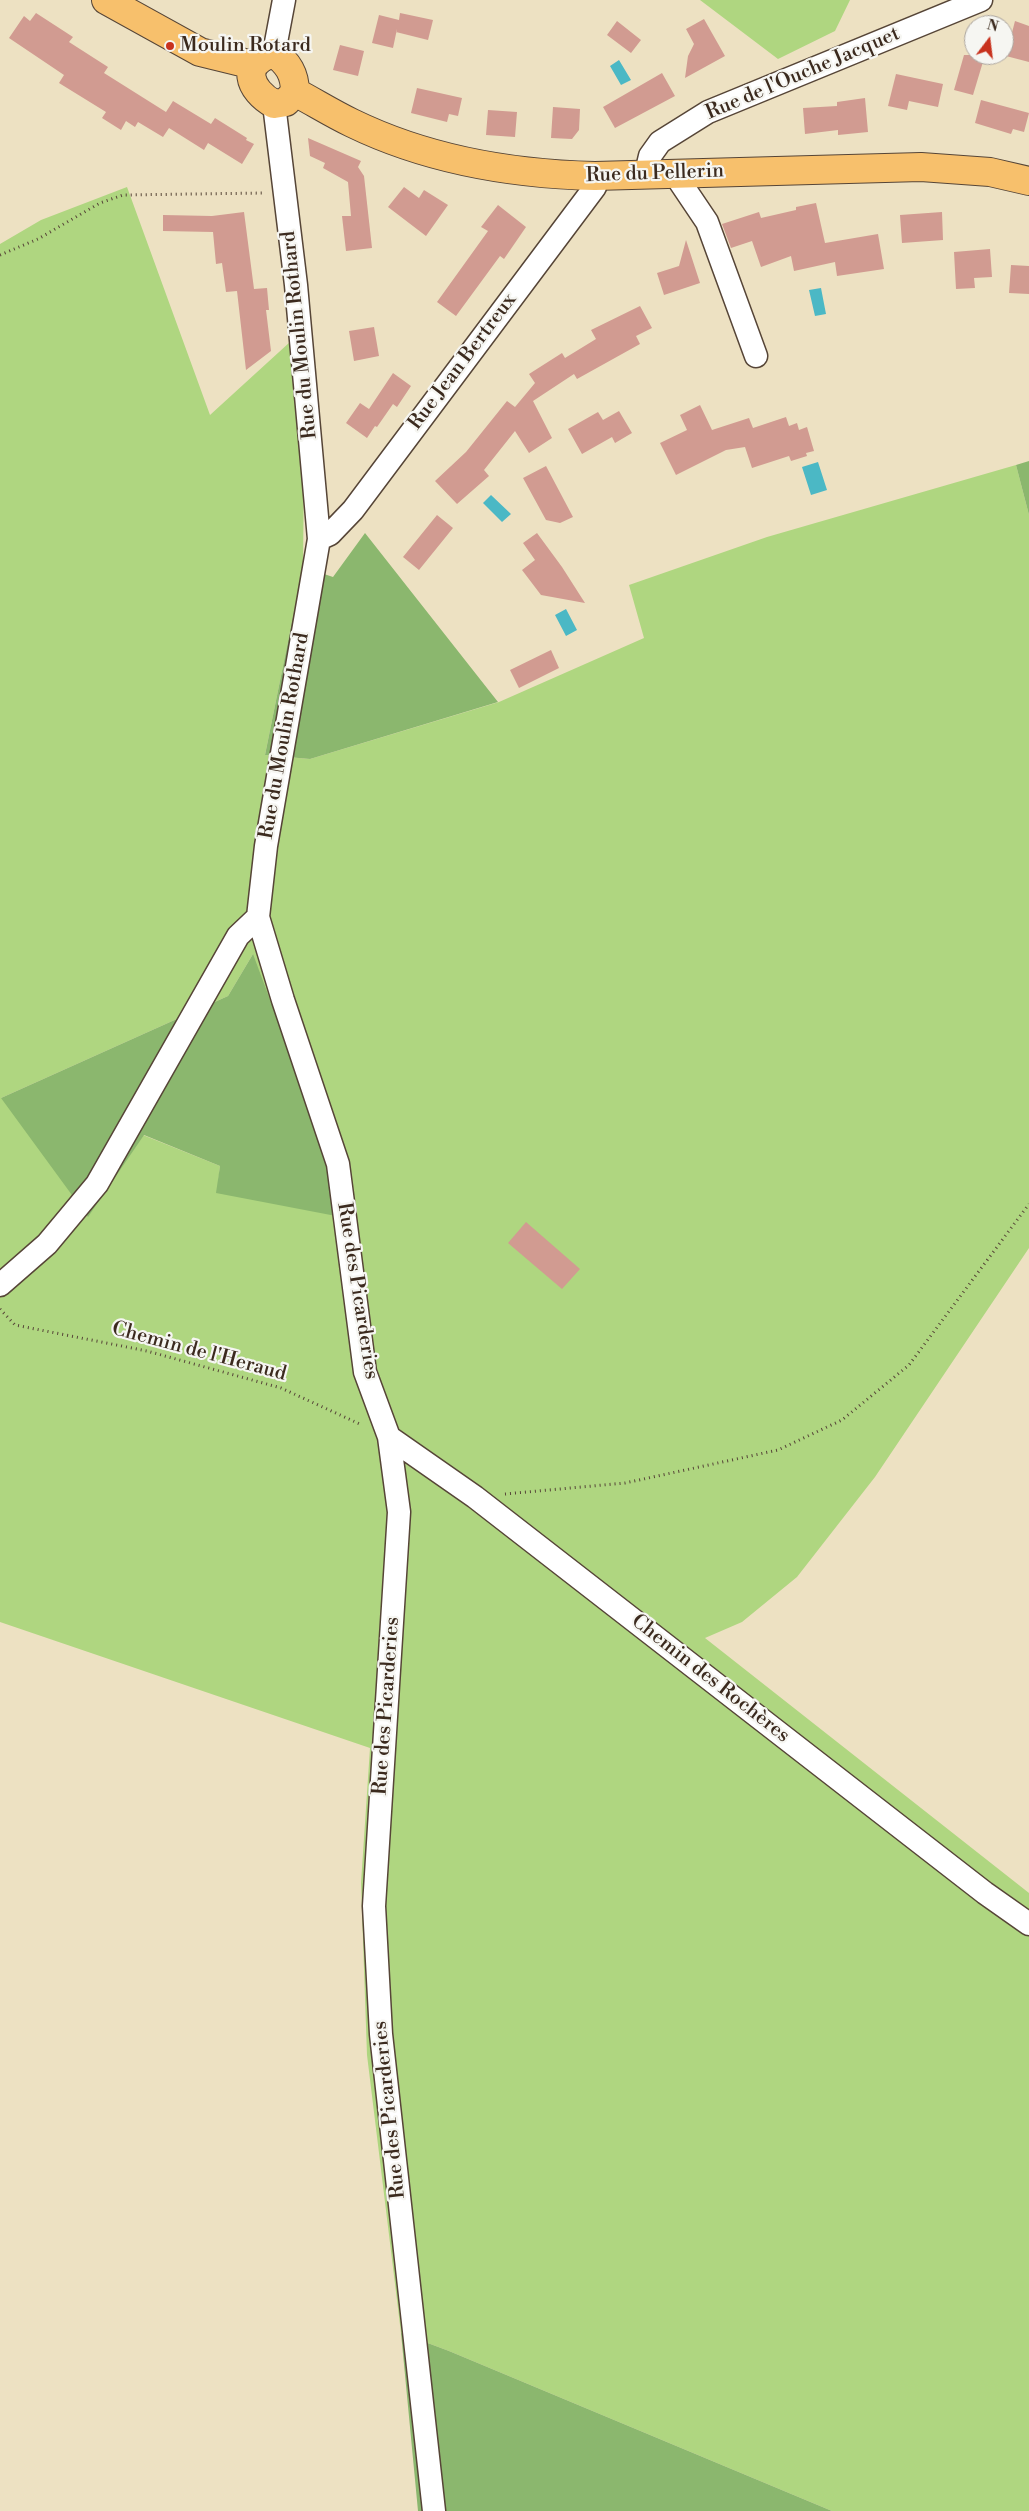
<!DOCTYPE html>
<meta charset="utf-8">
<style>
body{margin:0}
#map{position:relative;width:1029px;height:2511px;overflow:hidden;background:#ede1c2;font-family:"Libre Bodoni",serif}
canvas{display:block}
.north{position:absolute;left:964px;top:15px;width:50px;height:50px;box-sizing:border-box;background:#f6f6f2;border:1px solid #aba49d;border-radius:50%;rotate:15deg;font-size:14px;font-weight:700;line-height:20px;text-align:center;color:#3b2a1e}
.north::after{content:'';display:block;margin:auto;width:18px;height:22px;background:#c8321e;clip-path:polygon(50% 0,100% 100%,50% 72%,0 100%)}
</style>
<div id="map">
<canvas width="1029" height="2511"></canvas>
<div class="north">N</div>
</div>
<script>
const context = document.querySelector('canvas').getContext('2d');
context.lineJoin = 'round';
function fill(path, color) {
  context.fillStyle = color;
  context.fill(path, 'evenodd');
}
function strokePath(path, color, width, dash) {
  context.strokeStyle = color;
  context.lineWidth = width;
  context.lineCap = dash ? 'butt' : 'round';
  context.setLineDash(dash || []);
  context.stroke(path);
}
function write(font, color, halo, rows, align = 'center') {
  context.font = font + ' "Libre Bodoni",serif';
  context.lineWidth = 4.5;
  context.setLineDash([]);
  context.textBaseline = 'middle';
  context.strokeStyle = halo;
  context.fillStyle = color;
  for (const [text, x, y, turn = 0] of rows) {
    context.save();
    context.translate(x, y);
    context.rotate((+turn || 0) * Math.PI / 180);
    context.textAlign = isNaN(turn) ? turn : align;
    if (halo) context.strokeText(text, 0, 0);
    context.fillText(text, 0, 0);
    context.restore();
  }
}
fill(new Path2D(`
 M700 0H850L835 31 778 59Z
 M127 187 210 415 290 342 304 466 303 567 265 755 310 759 499 702 644 638 629 585 767 537 1016 465 1029 515V1248L875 1477 797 1577 742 1622 705 1638 1029 1893V2511H832L449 2351 401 2333 367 2055 361 1883 370 1748 0 1622V244L41 220ZM253 954 217 1193 220 1166 143 1135 1 1098 228 996Z`), '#afd680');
fill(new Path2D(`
 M1029 461V515L1016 465Z
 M365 533 498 702 310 759 265 755 303 567 333 577Z
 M253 954 330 1161 336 1216 216 1193 220 1166 144 1135 88 1217 1 1098 228 996Z
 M401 2333 449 2351 832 2511H418Z`), '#8bb76e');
fill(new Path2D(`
 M619 60 631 80 621 85 610 66Z
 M821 288 826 314 815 316 809 290Z
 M818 462 827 490 811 495 802 467Z
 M491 495 511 514 502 522 483 503Z
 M566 609 577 630 566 636 555 615Z`), '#4bb8c5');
fill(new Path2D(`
 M36 13 73 37 69 42 108 67 104 73 166 112 173 101 211 124 215 118 247 138 246 140 254 144 242 164 208 143 204 150 169 128 163 137 138 122 135 127 126 121 121 130 102 118 106 112 59 83 64 75 9 38 24 16 30 21Z
 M400 13 433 20 428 40 396 32 397 29 393 48 372 43 379 15 399 20Z
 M704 19 725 56 685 78 688 56 694 44 686 29Z
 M617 21 641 40 631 53 607 35Z
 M1015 21 1029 26V62L1006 56Z
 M340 45 364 51 358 76 333 70Z
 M964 55H985L973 95 954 90Z
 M662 73 675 96 615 128 603 107Z
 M896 74 943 84 938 107 909 101 907 110 888 106Z
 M417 88 462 98 458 116 449 114 447 122 411 113Z
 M865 98 868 132 838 135V130L805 134 803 108 837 106V102Z
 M981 100 1029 113 1024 132 1013 129 1011 134 975 123Z
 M553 107 580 109 579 130 572 139 551 138Z
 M488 110 517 112 515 137 486 135Z
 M308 138 361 161 358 167 364 176 372 248 346 251 342 216H351L348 182 323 168 325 163 310 156Z
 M404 187 419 198 424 190 448 205 426 236 388 207Z
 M816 203 825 243 878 234 884 269 837 276 835 262 794 271 791 256 761 267 752 241 731 248 722 224 759 212 761 218 796 210V207Z
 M498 205 526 227 504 259 500 256 456 316 437 302 488 231 481 227Z
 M244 212 254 289 267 288 269 310H266L271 351 246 370 237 291 226 292 222 263 216 264 213 232 163 231V215L212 216Z
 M942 212 943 240 902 243 900 215Z
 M686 240 700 283 664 295 657 273 679 266Z
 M990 249 992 277 974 278 975 288 956 289 954 252Z
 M1011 265 1029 266V294L1009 293Z
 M640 306 652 328 636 336 640 344 577 379 574 374 533 401 552 438 529 453 515 431 484 470 489 476 457 504 435 481 466 452 507 401 515 407 535 383 529 374 562 353 565 358 596 339 591 330Z
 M374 327 379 356 354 361 349 331Z
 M393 373 411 386 397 407 393 404 377 427 375 426 367 438 346 423 360 403 369 409Z
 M700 405 712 430 749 418 753 428 786 417 789 426 797 423 799 430 807 427 814 451 806 453 807 456 791 461 789 456 752 468 745 447 726 450 676 475 660 443 687 430 680 415Z
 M619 411 632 433 615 443 612 437 582 454 568 429 598 412 603 420Z
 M546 466 573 517 560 523 546 520 523 478Z
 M437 515 453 528 419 570 403 557Z
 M537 533 562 567 585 603 541 595 522 570 535 560 523 543Z
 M551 650 559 668 519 688 510 670Z
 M526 1222 580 1269 562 1289 508 1243Z`), '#d19b91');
const minor = new Path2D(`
 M274 53 284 0
 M646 173 650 156 660 142 708 112 981 0
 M674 173 707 222 756 356
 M319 539 330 534 353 510 595 187V176
 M258 917 283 1000 338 1164 365 1372 389 1437 399 1512 374 1906 381 2034 434 2511
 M0 1285 47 1244 97 1184 238 936 258 917 266 846 319 539 296 285 274 104
 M389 1437 475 1497 985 1893 1029 1924`);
const major = new Path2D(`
 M106 0 200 52 253 65
 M274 53C288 63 295 74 295 92L286 102 274 104C249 90 239 63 274 53Z
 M295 92C314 102 333 114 352 123 428 160 511 174 595 176L921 167 990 172 1029 181`);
strokePath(minor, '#564537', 25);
strokePath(major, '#564537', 30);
strokePath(new Path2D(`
 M0 255 38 239 100 203 123 195 265 193
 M0 1309 15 1325 147 1351 281 1388 362 1425
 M505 1494 625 1483 778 1450 842 1420 909 1365 1029 1204`), '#564537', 3, [1, 4]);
strokePath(minor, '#fff', 22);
strokePath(major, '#f7c06c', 28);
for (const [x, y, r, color] of [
 [170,46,5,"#c8321e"]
]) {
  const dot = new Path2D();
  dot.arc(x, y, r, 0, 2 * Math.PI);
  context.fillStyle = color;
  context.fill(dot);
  strokePath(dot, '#f6f6f2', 2);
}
write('20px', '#3b2a1e', '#f6f6f2', [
 ["Moulin Rotard",180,46]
], 'left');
write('20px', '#3b2a1e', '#f6f6f2', [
 ["Rue de l'Ouche Jacquet",803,74,-23],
 ["Rue du Pellerin",655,174,-2],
 ["Rue du Moulin Rothard",300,335,-96],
 ["Rue Jean Bertreux",463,362,-53],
 ["Rue du Moulin Rothard",285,736,-80],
 ["Rue des Picarderies",357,1291,81],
 ["Chemin de l'Heraud",199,1352,15],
 ["Chemin des Rochères",710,1679,38],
 ["Rue des Picarderies",387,1706,-86],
 ["Rue des Picarderies",390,2110,-96]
]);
</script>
